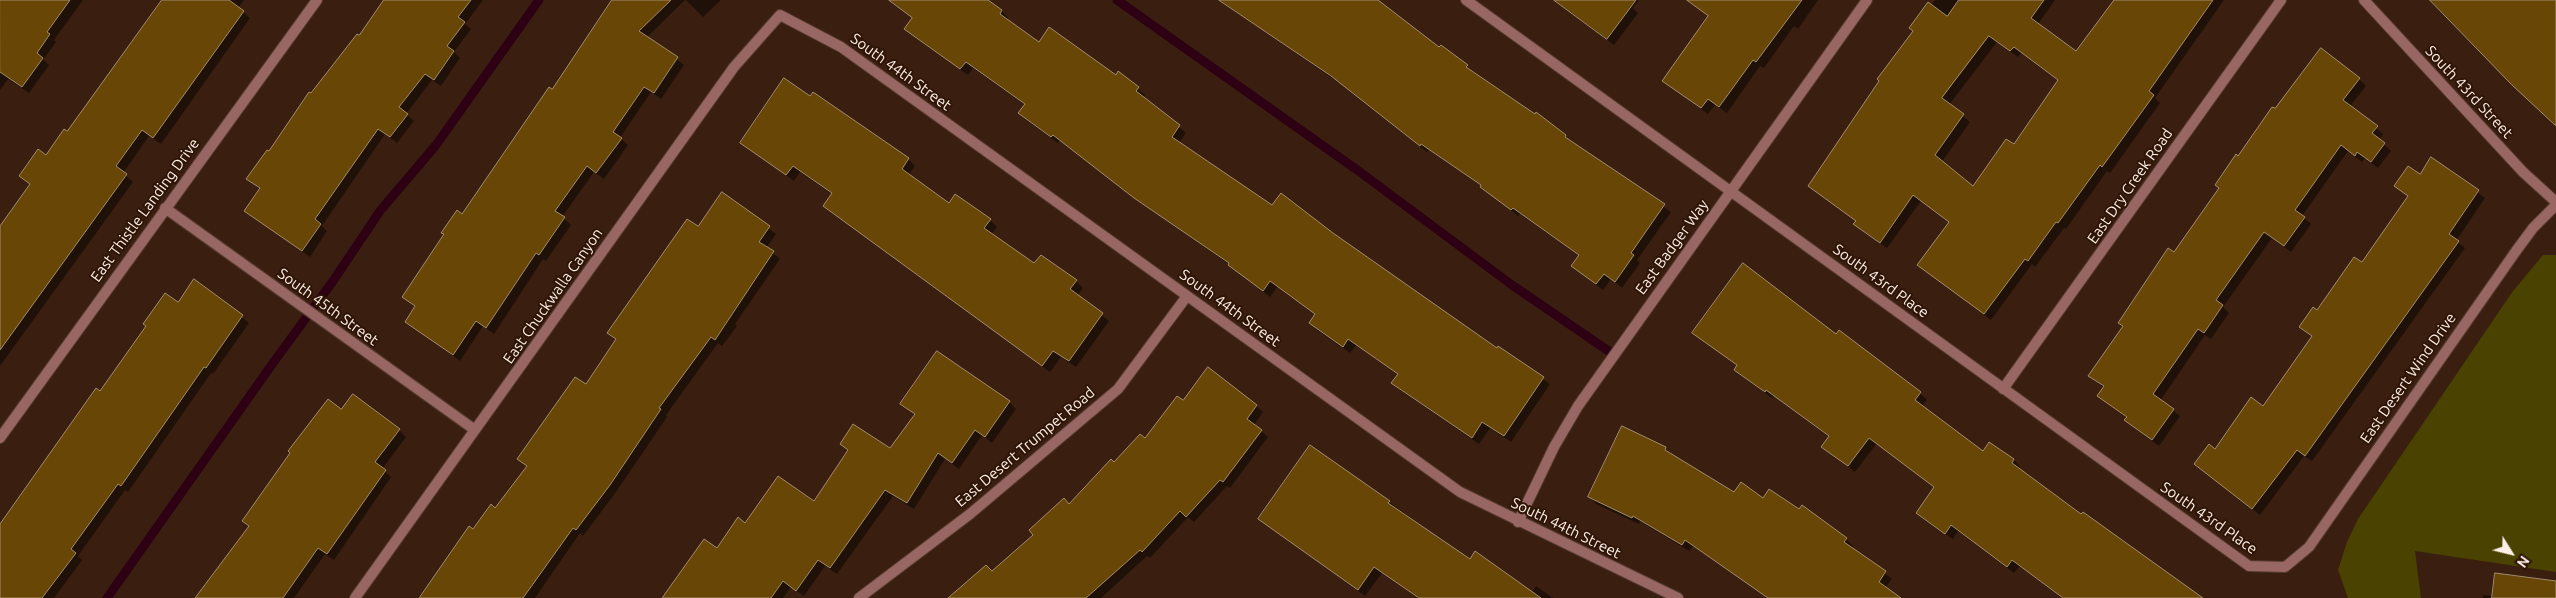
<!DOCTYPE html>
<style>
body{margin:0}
#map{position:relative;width:2556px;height:598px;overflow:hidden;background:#3a1f10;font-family:Ubuntu,sans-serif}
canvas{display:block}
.north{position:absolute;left:2486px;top:528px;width:50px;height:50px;-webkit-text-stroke:4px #2f1506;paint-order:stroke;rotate:126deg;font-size:14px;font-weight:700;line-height:20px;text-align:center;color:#feefe7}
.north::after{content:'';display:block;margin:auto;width:18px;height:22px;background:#feefe7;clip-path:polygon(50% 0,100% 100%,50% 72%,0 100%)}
</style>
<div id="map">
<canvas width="2556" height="598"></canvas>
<div class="north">N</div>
</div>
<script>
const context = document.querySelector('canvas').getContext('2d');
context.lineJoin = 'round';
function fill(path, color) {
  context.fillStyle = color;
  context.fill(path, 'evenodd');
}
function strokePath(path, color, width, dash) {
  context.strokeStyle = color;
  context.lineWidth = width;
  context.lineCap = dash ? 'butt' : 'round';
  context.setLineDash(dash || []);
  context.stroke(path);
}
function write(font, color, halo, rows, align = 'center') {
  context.font = font + ' Ubuntu,sans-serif';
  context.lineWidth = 4;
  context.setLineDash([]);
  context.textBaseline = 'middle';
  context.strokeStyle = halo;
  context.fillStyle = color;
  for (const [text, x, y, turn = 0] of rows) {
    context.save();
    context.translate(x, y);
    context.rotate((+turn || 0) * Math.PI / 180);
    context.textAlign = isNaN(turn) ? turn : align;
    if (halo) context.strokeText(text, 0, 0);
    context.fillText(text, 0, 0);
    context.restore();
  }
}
fill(new Path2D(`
 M2543 255H2556V572L2415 551 2421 598H2348L2338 570 2347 542 2358 519 2513 291Z`), '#4a4200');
fill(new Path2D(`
 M0 0H83L54 40 56 42 43 60 49 65 29 93 8 79 0 90Z
 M163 0H244L238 8 250 18 161 144 149 136 123 173 133 182 0 366V230L31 185 21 176 47 157 67 133Z
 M386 0H483L465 24 471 29 454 52 460 58 441 86 432 80 406 114 414 121 397 143 385 134 322 226 327 231 310 257 246 211 260 190 248 179Z
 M614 0H685L647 37 684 65 661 99 651 92 620 138 628 145 604 179 594 172 562 217 571 225 546 261 543 259 494 334 483 326 460 361 406 322 416 308 403 297 552 90Z
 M686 0H721L703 17Z
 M889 0H986L1002 11 1008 18 1007 21 1039 44 1116 76 1118 73 1145 95 1143 98 1186 133 1179 143 1273 207 1332 234 1550 384 1511 442 1490 428 1479 444 1400 390 1393 383 1399 375 1356 345 1350 353 1317 330 1311 323 1316 315 1277 287 1270 297 1230 265 1143 204 1060 140 1058 143 1026 120 1019 113 1025 105 973 68 968 75 913 36 906 29 913 19Z
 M1220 0H1369L1439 49 1441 47 1474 73 1535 116 1536 114 1572 144 1671 212 1637 260 1640 263 1622 288 1611 279 1603 290 1573 266 1580 256 1520 214 1518 216 1482 186 1429 150 1427 152 1339 83Z
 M1554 0H1639L1633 8 1638 13 1614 45Z
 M1703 0H1818L1798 29 1794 26 1764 68 1760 66 1727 113 1715 105 1708 114 1663 81 1709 17 1698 7Z
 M1935 0H2055L2038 24 2076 53 2115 0H2224L2155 98 2160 103 2110 173 2107 171 2066 229 2064 228 2035 267 2032 264 1991 320 1919 264 1950 223 1921 201 1887 248 1862 231 1855 224 1857 222 1809 186ZM1997 42 2018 57 2021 53 2058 81 2014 146 1974 187 1941 163 1970 122 1949 105Z
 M2359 79 2366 86 2350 106 2383 134 2379 140 2391 151 2378 168 2365 158 2362 162 2348 151 2302 216 2311 224 2291 252 2272 238 2223 307 2229 313 2211 339 2205 335 2160 401 2180 416 2159 446 2133 427 2126 420 2127 418 2098 396 2104 388 2090 376 2220 189 2238 157 2275 110Z
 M742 143 908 159 915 166 908 176 949 205 990 220 997 227 991 235 1035 265 1076 281 1083 288 1077 296 1109 321 1076 367 1061 357 1050 372 831 212 824 205 832 194 800 172 794 181Z
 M2432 159 2485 198 2456 241 2465 248 2312 461 2304 456 2260 515 2195 464 2215 451 2264 407 2313 337 2301 327 2362 264 2409 197 2396 186 2420 176Z
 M722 194 776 234 766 248 780 259 735 324 737 326 722 346 718 343 666 415 667 417 616 492 583 536 580 533 535 598H417L474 531 496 509 528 467 518 459 586 386 616 340 609 333 699 228Z
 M194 281 249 323 213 374 211 373 128 492 125 490 78 556 82 560 54 598H0V526L100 393 178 304Z
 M1694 333 1836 336 1920 393 1927 400 1922 406 1983 453 1990 444 2014 460 2020 467 2019 469 2082 516 2201 598H2062L2020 566 2014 573 1958 531 1953 539 1924 520 1918 513 1935 488 1877 443 1855 472 1823 446 1829 437 1774 396 1772 398 1742 376 1735 369 1738 366Z
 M1009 402 1016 409 992 443 982 435 959 469 945 459 914 509 893 496 837 574 825 566 804 596 791 587 783 598H664L746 524 815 503 848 451 841 444 890 450 915 415 901 403Z
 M1183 402 1256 406 1263 412 1254 425 1268 437 1230 488 1227 486 1194 522 1188 517 1150 558 1147 556 1101 598H950L993 573 1114 463 1145 440Z
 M341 411 399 430 406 437 382 469 391 477 334 560 325 554 294 598H195L249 527 243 521Z
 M1665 448 1672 455 1734 494 1764 499 1846 539 1853 546 1851 548 1892 579 1885 588 1896 598H1769L1693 546 1689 551 1640 521 1639 524 1596 504 1589 497Z
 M1389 502 1470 561 1532 593 1536 586 1553 598H1418L1382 573 1365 596 1260 519Z
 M2556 582V598H2483V595L2493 596Z`), '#0007');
strokePath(new Path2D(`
 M1117 0 1360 172 1512 285 1613 354
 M107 598 273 363 333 281 380 211 436 145 539 0`), '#2d0014', 9);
const building = new Path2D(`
 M0 0H70L47 32 50 34 37 53 43 58 22 87 0 72Z
 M162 0H229L244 11 153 138 142 130 116 166 127 174 0 350V226L30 184 19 176 38 149 46 155 64 129 67 131Z
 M384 0H471L458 17 465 22 447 46 454 51 434 80 425 74 399 107 408 114 390 137 378 129 315 219 321 224 302 251 244 211 260 188 246 179 267 150 269 151 309 92 311 93 357 34 359 35Z
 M612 0H671L639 31 678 57 654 93 644 87 613 132 622 138 596 173 587 166 555 211 565 217 539 255 536 253 486 328 476 321 453 355 405 322 415 306 402 297 444 234 441 233 457 210 462 214 549 87 552 89Z
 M889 0H988L1002 10 1000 14 1039 42 1049 27 1116 75 1118 71 1139 87 1136 91 1180 125 1172 137 1272 205 1281 193 1333 233 1497 348 1498 346 1544 377 1504 436 1482 422 1472 438 1391 383 1398 374 1348 339 1343 347 1309 323 1315 314 1270 281 1263 291 1228 265 1229 263 1134 198 1053 135 1051 137 1018 113 1025 104 966 62 960 69 904 29 912 18Z
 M1219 0H1378L1439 47 1441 45 1468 65 1466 67 1535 114 1536 112 1566 135 1565 137 1665 204 1631 253 1634 255 1615 282 1604 274 1596 284 1571 266 1579 255 1513 208 1511 210 1480 187 1481 185 1421 144 1420 146 1331 76Z
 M1554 0H1636L1607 39Z
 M1687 0H1802L1756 62 1753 60 1719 107 1708 99 1701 108 1662 81 1708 16Z
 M1959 0H2044L2031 18 2076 51 2114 0H2213L2149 91 2154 95 2102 167 2100 165 2058 223 2056 222 2028 261 2025 259 1984 314 1917 265 1949 222 1913 195 1880 243 1853 224 1856 221 1808 186 1879 81 1877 79 1913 31 1909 28 1928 2 1947 16ZM1989 36 2010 51 2014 47 2058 80 2014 144 2006 139 1973 186 1935 155 1964 114 1942 98Z
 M2430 0H2556V126L2512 85Z
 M2321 48 2360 78 2343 100 2378 126 2372 133 2385 143 2371 162 2357 152 2355 156 2341 145 2295 210 2305 217 2284 246 2264 232 2216 300 2223 305 2204 333 2198 329 2153 394 2174 409 2152 440 2124 420 2127 417 2097 396 2104 386 2088 376 2123 326 2118 323 2168 248 2174 252 2219 188 2215 185 2236 154 2238 156 2272 107 2275 108Z
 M784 78 810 96 813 92 909 158 902 169 949 203 955 194 991 219 984 228 1034 263 1041 255 1077 280 1070 289 1103 313 1069 361 1053 351 1042 366 823 206 832 193 793 166 786 175 740 143Z
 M2431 157 2479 190 2449 234 2459 241 2305 456 2297 450 2252 509 2194 464 2209 444 2215 449 2251 397 2263 406 2312 336 2299 327 2313 307 2317 310 2354 257 2362 262 2408 196 2394 186 2408 166 2420 174Z
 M722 192 770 226 759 242 774 251 715 340 711 337 659 408 661 409 610 485 576 530 573 528 523 598H419L469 526 473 529 491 504 495 508 527 466 517 459 575 377 586 384 616 339 607 333 687 219 698 226Z
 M1743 263 1836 334 1839 330 1921 392 1915 400 1983 451 1989 442 2014 459 2012 463 2081 514 2083 512 2203 598H2063L2012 560 2007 567 1951 525 1945 534 1916 513 1934 487 1869 438 1848 466 1821 447 1829 436 1766 390 1765 392 1734 370 1737 365 1692 333Z
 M194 279 243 315 206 368 204 367 121 486 118 484 71 549 76 553 42 598H0V524L96 388 100 391 146 326 143 324 165 293 178 302Z
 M937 351 1010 401 985 437 975 430 952 463 938 453 907 503 885 490 830 568 818 560 796 591 783 581 771 598H662L704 539 717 548 738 517 745 523 778 476 814 501 848 450 840 444 853 424 890 448 915 414 900 404Z
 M1208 367 1257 405 1247 419 1262 430 1223 482 1220 480 1186 517 1180 511 1142 552 1140 550 1086 598H948L986 565 992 571 1033 535 1029 530 1064 498 1069 504 1111 459 1114 462 1140 434 1145 438 1177 396 1183 400Z
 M353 394 400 429 375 462 386 470 327 554 318 548 283 598H195L249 526 242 521 290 453 288 451 328 399 341 409Z
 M1622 426 1666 447 1665 450 1734 492 1741 482 1763 498 1769 489 1799 509 1802 505 1847 538 1844 542 1886 571 1879 582 1901 598H1768L1685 540 1682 545 1633 516 1632 518 1588 497Z
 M1310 445 1390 501 1388 503 1470 559 1475 551 1541 598H1419L1374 567 1358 590 1258 519Z
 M2495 573 2556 581V598H2492Z`);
fill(building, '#684606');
strokePath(building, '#a18c6e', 1);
const minor = new Path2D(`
 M1466 0 2249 566 2285 567 2309 547 2516 251 2533 228 2556 205
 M2364 0 2523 172 2556 202
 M165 208 475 430
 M2003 389 2281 0
 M0 438 317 0
 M1518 522 1554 447 1578 406 1867 0
 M355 598 734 67 780 15 841 47 1460 492 1678 598
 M859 598 970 514 1118 389 1187 296`);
strokePath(minor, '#553c2e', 12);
strokePath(minor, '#986663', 10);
write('15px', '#feefe7', '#2f1506', [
 ["South 44th Street",901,72,36],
 ["South 43rd Street",2469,92,47],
 ["East Dry Creek Road",2130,186,-55],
 ["East Thistle Landing Drive",145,210,-54],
 ["East Badger Way",1672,247,-54],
 ["South 43rd Place",1881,281,36],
 ["East Chuckwalla Canyon",553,296,-55],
 ["South 45th Street",328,307,36],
 ["South 44th Street",1230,308,36],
 ["East Desert Wind Drive",2408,378,-55],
 ["East Desert Trumpet Road",1025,447,-40],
 ["South 43rd Place",2209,518,35],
 ["South 44th Street",1566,528,26]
]);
</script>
